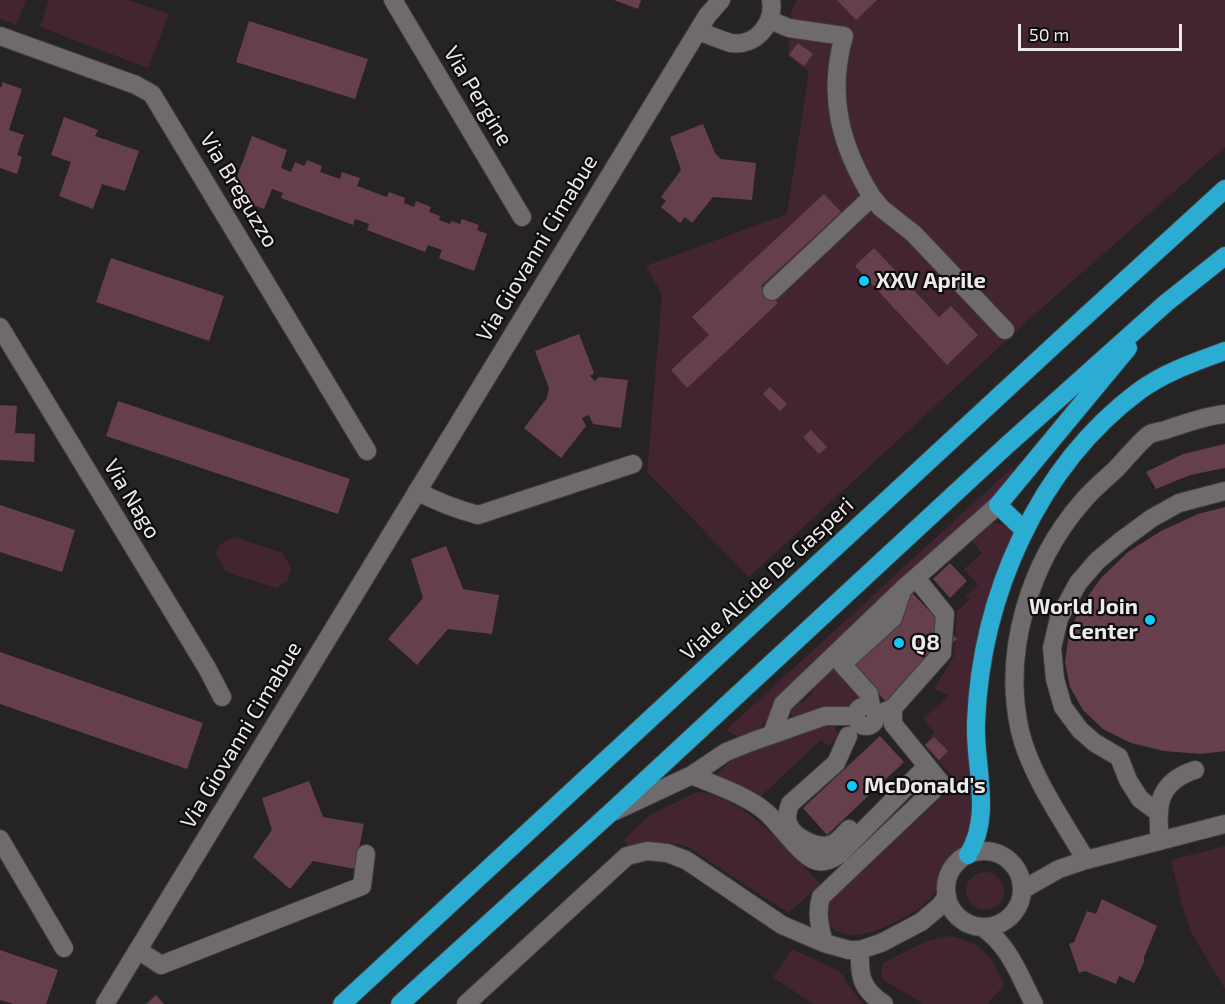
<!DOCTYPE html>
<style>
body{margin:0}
#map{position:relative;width:1225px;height:1004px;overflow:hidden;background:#262324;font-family:"Exo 2",sans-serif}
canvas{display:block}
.scale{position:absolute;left:1018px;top:24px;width:164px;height:27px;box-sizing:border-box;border:3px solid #eceaea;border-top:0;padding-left:8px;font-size:18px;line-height:21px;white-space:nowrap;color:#eceaea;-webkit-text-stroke:4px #0e0c0d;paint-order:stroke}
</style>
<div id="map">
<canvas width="1225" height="1004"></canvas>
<div class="scale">50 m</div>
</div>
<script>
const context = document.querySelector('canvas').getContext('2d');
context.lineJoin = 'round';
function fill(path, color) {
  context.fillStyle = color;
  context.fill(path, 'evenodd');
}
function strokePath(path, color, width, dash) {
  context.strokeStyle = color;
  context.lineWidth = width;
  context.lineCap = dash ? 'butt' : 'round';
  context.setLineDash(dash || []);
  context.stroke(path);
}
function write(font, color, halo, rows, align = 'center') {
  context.font = font + ' "Exo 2",sans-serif';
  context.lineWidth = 4.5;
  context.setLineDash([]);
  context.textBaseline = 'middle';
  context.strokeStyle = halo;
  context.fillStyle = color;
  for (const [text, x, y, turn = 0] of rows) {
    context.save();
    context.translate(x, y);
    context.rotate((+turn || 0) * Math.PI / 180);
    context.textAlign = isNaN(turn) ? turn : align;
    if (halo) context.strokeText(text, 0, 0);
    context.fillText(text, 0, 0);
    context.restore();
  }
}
fill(new Path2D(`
 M0 0H26L16 25 0 19Z
 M49 0H128L169 14 148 68 40 27Z
 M797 0H1225V147L1044 306 749 577 647 472 662 295 646 266 787 214 809 71 788 56 792 9Z
 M1014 466 1005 488 773 713 754 734 740 738 726 730Z
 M996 523 1007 527 1015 537C999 607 983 677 969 747 965 771 977 797 972 820 969 840 954 856 945 873 940 882 937 893 929 900 913 915 877 934 855 935 833 935 827 924 824 905L958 783 924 745 934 732 923 719 949 695 934 689 954 656 957 611 970 600 966 596 978 585 964 569 982 553 972 541 989 524Z
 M234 537 283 553 291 569 287 581 276 588 226 572 216 555 219 545Z
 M836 666 862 699 856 702 849 710 793 718 790 711 800 700 802 703 813 693 810 690Z
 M825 722 833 724 837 732V739L828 746 821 740 762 795 767 802 715 778V775L734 758Z
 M702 792C750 801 787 851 821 884L788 913 688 847C667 840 651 843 629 848L624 840 650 815 695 793Z
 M1225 846V989L1192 934 1181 902 1171 860Z
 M966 891a19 19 0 1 1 38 0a19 19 0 1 1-38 0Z
 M948 936C983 943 990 954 1004 985L987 1004H923L881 978 883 963 927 941Z
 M792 949 837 970 845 977 844 979 863 1004H813L773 977Z`), '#422530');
fill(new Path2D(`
 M614 0H641L638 9Z
 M837 0H877L856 20Z
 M249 21 368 59 355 99 236 62Z
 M798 43 813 54 804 66 789 55Z
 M2 82 22 89 9 130 24 135 17 155 22 157 17 174 0 168V87H2Z
 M64 117 98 130 95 136 139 151 125 191 102 184 93 209 59 196 71 162 51 155Z
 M703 124 715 153 721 159 756 163 752 200 713 197 692 223 685 217 680 223 661 207 666 201 661 197 681 170 670 137Z
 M252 136 287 150 281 168 291 172 295 162 304 166 307 160 322 166 320 172 340 179 342 172 360 178 357 186 387 197 389 192 405 198 404 203 414 207 416 201 431 207 429 212 440 216 439 220 450 224 451 221 460 224 462 219 479 225 477 230 487 234 474 271 439 258 442 250 428 245 425 252 367 230 369 224 355 219 353 225 281 198 283 193 272 189 264 209 230 196Z
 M824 194 841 212 761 286 778 303 687 388 671 370 709 335 692 317Z
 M874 248 939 317 951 306 978 335 947 365 855 266Z
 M111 258 224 296 209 341 96 302Z
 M579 334 594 373 590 376 595 381 599 377 628 380 621 428 593 424 589 415 582 418 586 426 561 458 524 428 547 398 549 388 535 351Z
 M770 387 787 404 780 411 763 394Z
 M118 401 350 479 338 514 106 436Z
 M0 405 17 406 15 433 35 434 34 462 0 460Z
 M811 430 827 447 819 454 803 437Z
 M1225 444V468L1190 475 1156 489 1146 472 1183 454Z
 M0 505 75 530 62 572 0 552Z
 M1225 507V751L1201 754 1164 751 1131 743 1103 729 1083 710 1070 687 1065 662 1069 634 1081 606 1101 578 1128 552 1161 531 1198 514Z
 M446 546 463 589 499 595 492 634 448 629 417 665 388 639 423 598 411 559Z
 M950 563 967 581 950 598 933 579Z
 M911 592 957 639 888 704 842 654Z
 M0 652 203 723 187 769 0 704Z
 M880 736 904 762 827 835 803 808Z
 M934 737 948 751 939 760 925 745Z
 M309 781 323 817 364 824 355 869 313 861 290 889 253 857 272 830 262 798Z
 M1102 899 1157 926 1144 957V962L1134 983 1119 976 1116 984 1085 971 1079 973 1069 944 1074 942 1087 911 1096 914Z
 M0 950 58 970 46 1004H13L0 1000Z
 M156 995 164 1004H146Z`), '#663f4d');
const minor = new Path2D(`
 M393 0 522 217
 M770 20 789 28 844 36C827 95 840 145 872 197L772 291
 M698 31C709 35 720 40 731 43 756 47 775 23 771 0
 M0 36 136 85 152 94 367 451
 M872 197 881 208 914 234 1005 330
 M0 327 207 668 222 697
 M417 491C437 502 456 509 478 515L633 464
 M856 716a10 10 0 1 1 20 0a10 10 0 1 1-20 0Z
 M871 707 869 694 842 664 893 618 901 594
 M877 715 893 708 942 653 945 614 916 578
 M772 734 783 704 903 589 998 505
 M848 736 836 763 790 804C788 810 786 817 788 823 793 837 817 850 832 844 838 842 844 834 849 829
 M692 775C716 786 747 795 767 813 780 825 799 853 814 860 823 864 832 859 840 854L926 767
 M615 811 692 775 726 752 751 742 825 716H856
 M1159 813 1140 799 1128 780 1119 757 1095 743 1080 730 1063 707 1055 679 1052 648 1059 618 1078 583 1097 561 1122 540 1152 518 1179 503 1225 491
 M0 839 64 948
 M1160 841C1156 805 1158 782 1195 770
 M946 889a38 38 0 1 1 76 0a38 38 0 1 1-76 0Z
 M1086 860C1063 821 1030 774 1020 731 1002 651 1030 562 1082 502 1092 490 1104 480 1115 470 1124 461 1141 440 1150 434 1155 432 1163 431 1168 429 1187 423 1205 416 1225 414
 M1022 890 1059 869 1086 860 1225 824
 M982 927C1010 946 1019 975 1034 1004
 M824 943C820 927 816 914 821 897L941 783 893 724V708
 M138 950 161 965 362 886 366 854
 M860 950C859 976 861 989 884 1004
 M105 1004 707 16 721 0
 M466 1004 627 856 647 851 667 853 686 860 782 925 824 943 849 950H860L881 943 921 922 940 906 947 896`);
const highway = new Path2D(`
 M1024 530 998 505 1128 348
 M968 855C993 815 974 766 976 722 981 597 1037 467 1139 391 1165 372 1195 362 1225 351
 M342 1004 1065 335 1225 189
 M400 1004 609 814 1005 447 1166 303 1225 256`);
strokePath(minor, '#403d3e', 20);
strokePath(highway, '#403d3e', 20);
strokePath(minor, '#6f6b6c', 18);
strokePath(highway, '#2bacd3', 18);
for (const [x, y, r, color] of [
 [864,281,6,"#11cafb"],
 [1150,620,6,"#11cafb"],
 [899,643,6,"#11cafb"],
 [852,786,6,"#11cafb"]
]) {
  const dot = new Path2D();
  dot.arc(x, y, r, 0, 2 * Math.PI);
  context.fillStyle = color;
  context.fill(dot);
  strokePath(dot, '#0e0c0d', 2);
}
write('22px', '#eceaea', '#0e0c0d', [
 ["Via Pergine",478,96,59],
 ["Via Breguzzo",239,190,59],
 ["Via Giovanni Cimabue",537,248,-59],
 ["Via Nago",132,499,59],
 ["Viale Alcide De Gasperi",767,579,-43],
 ["Via Giovanni Cimabue",241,735,-59]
]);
write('bold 22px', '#eceaea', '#0e0c0d', [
 ["XXV Aprile",876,281],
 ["World Join",1138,607,"right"],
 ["Center",1138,632,"right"],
 ["Q8",911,643],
 ["McDonald's",864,786]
], 'left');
</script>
